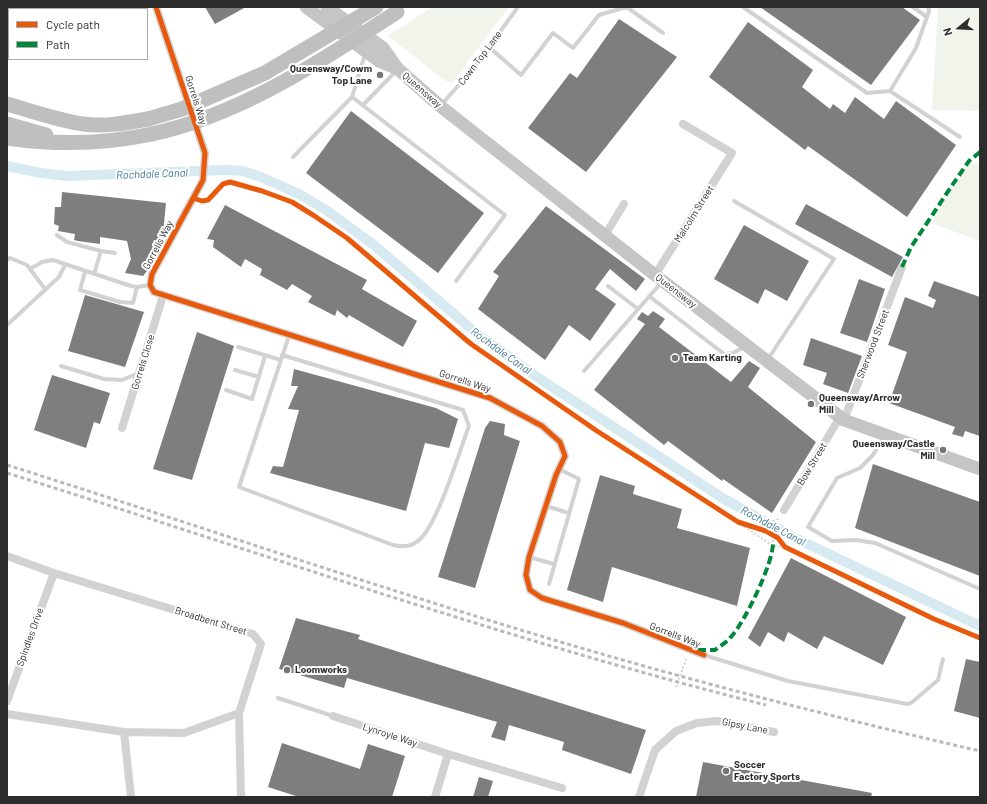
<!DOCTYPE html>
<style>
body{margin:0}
#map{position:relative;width:987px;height:804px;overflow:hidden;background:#fff;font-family:Barlow,sans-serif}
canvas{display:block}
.frame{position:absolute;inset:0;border:8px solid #2d2d2d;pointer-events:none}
.legend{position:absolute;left:8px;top:8px;width:140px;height:52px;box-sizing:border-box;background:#fff;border:1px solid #ababab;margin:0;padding:5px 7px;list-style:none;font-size:12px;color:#2d2d2d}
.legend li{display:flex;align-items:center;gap:8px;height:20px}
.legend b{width:20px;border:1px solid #ababab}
.north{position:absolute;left:939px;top:8px;width:40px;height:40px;-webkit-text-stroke:3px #fff;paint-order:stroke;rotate:252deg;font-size:11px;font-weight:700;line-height:16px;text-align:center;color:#2d2d2d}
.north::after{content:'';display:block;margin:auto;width:14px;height:18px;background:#2d2d2d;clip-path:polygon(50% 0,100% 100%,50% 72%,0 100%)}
</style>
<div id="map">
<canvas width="987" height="804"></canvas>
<div class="frame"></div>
<ul class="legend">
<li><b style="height:5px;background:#e8590c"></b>Cycle path</li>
<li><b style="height:5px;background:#00873e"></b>Path</li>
</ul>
<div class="north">N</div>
</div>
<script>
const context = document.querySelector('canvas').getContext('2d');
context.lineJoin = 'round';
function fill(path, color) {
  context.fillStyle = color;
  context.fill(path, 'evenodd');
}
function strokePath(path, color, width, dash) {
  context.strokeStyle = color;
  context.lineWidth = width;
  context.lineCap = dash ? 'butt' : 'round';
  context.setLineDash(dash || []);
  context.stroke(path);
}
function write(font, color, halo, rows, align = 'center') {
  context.font = font + ' Barlow,sans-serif';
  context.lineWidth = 4;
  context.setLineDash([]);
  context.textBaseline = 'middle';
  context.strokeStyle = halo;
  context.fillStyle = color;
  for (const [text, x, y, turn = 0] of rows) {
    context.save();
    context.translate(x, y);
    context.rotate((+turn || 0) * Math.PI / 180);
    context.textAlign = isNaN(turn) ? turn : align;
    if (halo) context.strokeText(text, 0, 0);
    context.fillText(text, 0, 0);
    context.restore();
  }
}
fill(new Path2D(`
 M432 7H509L452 83 444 80 388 36Z
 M938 7H980V111L932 110Z
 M980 163V241L931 223 968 164Z`), '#f1f4eb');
strokePath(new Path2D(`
 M7 166 41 173 67 176 226 170 243 171 261 177 299 194 326 210 374 245 476 333 537 377 724 499 791 536 980 626`), '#d8eaf1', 10);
fill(new Path2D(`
 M205 7H246L215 24Z
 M760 7H902L920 20 871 85Z
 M619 19 677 57 586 172 528 128 570 73 577 78Z
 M748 22 813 70 802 87 830 109 833 104 845 113 855 97 884 119 896 101 956 145 907 217 808 146 805 150 709 77Z
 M351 111 484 213 438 273 306 173Z
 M62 192 166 203 162 244 147 271 143 276 125 273 131 259 127 241 100 237V244L78 241 74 240 75 234 58 231 59 226 54 224 55 207H61Z
 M806 204 903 257 892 277 795 224Z
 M225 205 367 280 362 289 417 321 403 347 349 315 347 318 337 310 335 316 308 302 312 296 292 284 287 290 260 275 262 269 245 259 241 267 213 247 214 240 207 239Z
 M546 206 645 279 636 291 610 269 595 289 616 304 590 341 569 325 545 360 478 309 499 276 493 272Z
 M744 225 809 261 787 301 765 289 758 304 714 279Z
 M859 279 885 289 867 342 840 333Z
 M934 281 980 297V436L965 431 963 437 952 434 955 427 889 403 907 352 888 345 905 297 933 308 936 300 928 296Z
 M85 295 144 312 125 367 68 351Z
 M653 311 665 319 659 327 731 382 749 361 760 368 748 387 816 442 772 513 723 479 722 481 668 441 664 445 594 390 645 324 637 319 642 312 648 316Z
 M197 332 234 346 192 480 153 469Z
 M811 338 862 356 848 393 823 384 827 373 803 365Z
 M294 369 436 408 458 419 449 448 425 443 406 511 270 473 273 466 283 467 299 410 288 409 298 386H291Z
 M52 375 110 393 100 424 94 422 86 448 34 430Z
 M490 421 505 424 504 435 520 441 475 588 438 577 485 428Z
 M873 464 980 502V576L855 528Z
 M600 475 635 486 633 494 682 509 677 528 750 548 737 606 612 567 603 602 567 590Z
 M791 558 906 617 883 665 824 636 817 649 788 632 784 642 768 632 760 647 748 638Z
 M296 618 360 635 358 639 646 730 631 774 562 750 564 742 509 725 505 741 491 737 497 722 347 678 344 688 279 669Z
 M966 659 980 662V718L954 711Z
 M282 743 360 769 368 744 405 756 392 797H299L268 787Z
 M703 762 872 793 871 797H696Z
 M479 777 493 781 488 797H473Z`), '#7e7e7e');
strokePath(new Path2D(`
 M738 522 773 546 785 547
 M773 542 774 521 780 518
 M676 687 687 657`), '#d2d2d2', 2, [2, 2]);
strokePath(new Path2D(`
 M743 7 867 93 890 91 916 48 929 11 928 7
 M913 7 927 17
 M60 9 62 7
 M7 16 9 18
 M489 47 521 75 553 33 573 48 599 15 623 8H628L663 33
 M890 91 960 137
 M352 97 505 215 456 281
 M442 104 472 70 518 7
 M363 105 396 71
 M293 157 352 97 365 54
 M734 201 834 259 768 359
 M57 235 67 242 101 251 94 274
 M101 251 115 253
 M7 260 10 258 27 265 45 289
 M30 269 42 262 53 260 131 286 137 287 150 285
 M85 272 80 290 120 302 133 303 137 287
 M608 286 638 309
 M649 296 724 354 733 353 744 347
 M7 325 59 277 65 265
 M238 347 281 360 289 336
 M281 360 239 487 393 545C402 547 412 547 419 540 438 524 459 452 469 426L463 410 282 355
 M61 366 104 379 122 380 139 373
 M235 370 259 377
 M584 371 661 283
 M226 390 252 399 265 356
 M884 436 873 455 860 468 837 478 808 527 832 541 856 540 875 543 980 589
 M546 506 569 513
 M529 557 554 564
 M549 584 579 479 559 469
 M704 655 788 681 907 704 911 703 938 680 943 659
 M278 698 333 716`), '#d2d2d2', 4);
strokePath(new Path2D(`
 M156 7 205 153 203 180 152 274 150 285 154 292 490 398 542 426 560 442 565 456 556 475 529 557 526 575 530 590 542 598 623 623 704 655
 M605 235 624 204
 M655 275 732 153 683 124
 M844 420 902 267
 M122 428 163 296
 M784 510 840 417
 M7 556 54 573 253 634 261 644 239 713 241 797
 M7 701 54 573
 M7 714 124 732
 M333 716 448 754 562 788
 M131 797 124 732 184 733 239 713
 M435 797 448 754
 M639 797 655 750 676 731 697 723 717 721 774 732`), '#d2d2d2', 8);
strokePath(new Path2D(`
 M306 7 379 61 398 69
 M327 7 383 48 398 69 440 106 655 275 844 420 980 469`), '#c5c5c5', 13);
strokePath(new Path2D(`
 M7 104C32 111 57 120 83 124 104 127 126 123 148 119
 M7 124 46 135
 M7 138C55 145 105 144 152 134`), '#bfbfbf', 15);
strokePath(new Path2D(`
 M7 465C219 532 430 606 644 666 755 697 867 725 980 751
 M7 473C259 552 509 641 766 705`), '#b9b9b9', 3, [4, 3]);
strokePath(new Path2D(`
 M148 119 182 109 265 73 376 7
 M152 134C242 114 321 61 397 12`), '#bfbfbf', 15);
strokePath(new Path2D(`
 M902 267 911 247 953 184 969 161 980 152
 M698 650H715C720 646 726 643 730 638 744 624 774 562 773 542`), '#00873e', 4, [8, 4]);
strokePath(new Path2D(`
 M156 7 205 153 203 180 152 274 150 285 154 292 490 398 542 426 560 442 565 456 556 475 529 557 526 575 530 590 542 598 623 623 704 655
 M193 198 202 201 208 200 223 184 230 182 262 191 292 202 313 215 347 238 471 344 597 431 738 522 766 531 778 538 785 547 934 619 980 638`), '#e8590c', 5);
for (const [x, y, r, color] of [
 [380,75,4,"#767676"],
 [675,358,4,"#767676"],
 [811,404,4,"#767676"],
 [943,450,4,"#767676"],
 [287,670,4,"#767676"],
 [726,771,4,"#767676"]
]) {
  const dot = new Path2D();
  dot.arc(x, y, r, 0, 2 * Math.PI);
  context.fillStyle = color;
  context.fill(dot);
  strokePath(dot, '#fff', 1.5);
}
write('10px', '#2d2d2d', '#fff', [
 ["Cown Top Lane",480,58,-53],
 ["Queensway",422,90,41],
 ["Gorrels Way",196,100,72],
 ["Malcolm Street",694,214,-58],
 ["Gorrells Way",158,245,-62],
 ["Queensway",676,291,38],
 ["Sherwood Street",873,344,-69],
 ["Gorrels Close",143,362,-73],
 ["Gorrells Way",465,381,18],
 ["Bow Street",812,464,-59],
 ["Broadbent Street",211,621,17],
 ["Gorrells Way",675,635,21],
 ["Spindles Drive",30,637,-70],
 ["Gipsy Lane",745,726,11],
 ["Lynroyle Way",390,735,18]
]);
write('bold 10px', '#2d2d2d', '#fff', [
 ["Queensway/Cowm",372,69,"right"],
 ["Top Lane",372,81,"right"],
 ["Team Karting",683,358],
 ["Queensway/Arrow",819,398],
 ["Mill",819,410],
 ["Queensway/Castle",935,444,"right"],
 ["Mill",935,456,"right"],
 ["Loomworks",295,670],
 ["Soccer",734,765],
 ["Factory Sports",734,777]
], 'left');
write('italic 11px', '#3d778e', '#fff', [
 ["Rochdale Canal",152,174,-2],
 ["Rochdale Canal",501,351,36],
 ["Rochdale Canal",773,526,28]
]);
</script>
